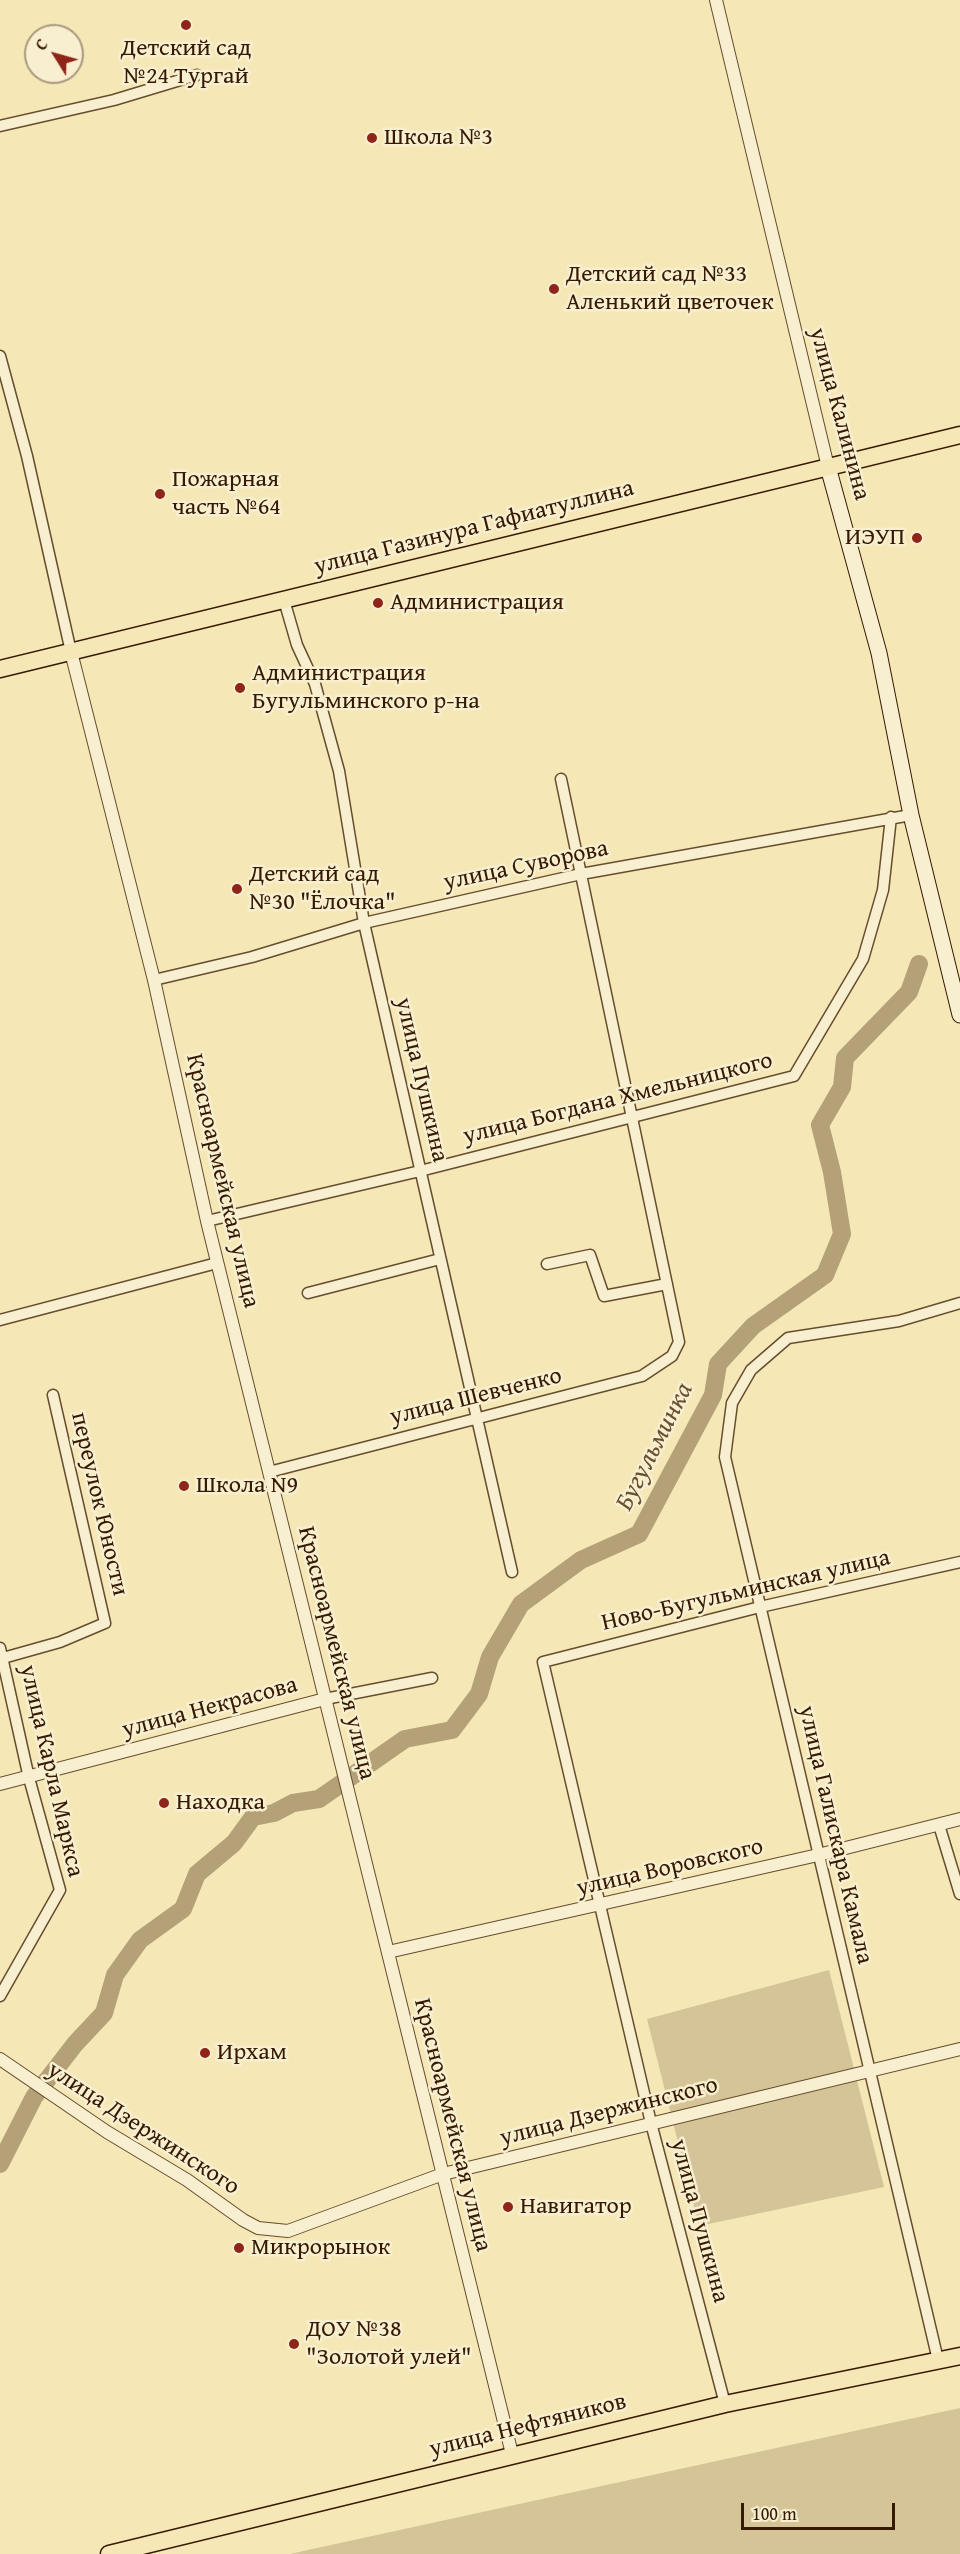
<!DOCTYPE html>
<meta charset="utf-8">
<style>
body{margin:0}
#map{position:relative;width:960px;height:2554px;overflow:hidden;background:#f5e7b6;font-family:"Gentium Book Plus",serif}
canvas{display:block}
.north{position:absolute;left:24px;top:24px;width:60px;height:60px;box-sizing:border-box;background:#f8efd0;border:2px solid #aa9a7d;border-radius:50%;rotate:307deg;font-size:16px;font-weight:700;line-height:24px;text-align:center;color:#361a00}
.north::after{content:'';display:block;margin:auto;width:21px;height:27px;background:#8f2418;clip-path:polygon(50% 0,100% 100%,50% 72%,0 100%)}
.scale{position:absolute;left:741px;top:2503px;width:154px;height:27px;box-sizing:border-box;border:3px solid #361a00;border-top:0;padding-left:8px;font-size:18px;line-height:21px;white-space:nowrap;color:#361a00;-webkit-text-stroke:4px #f8efd0;paint-order:stroke}
</style>
<div id="map">
<canvas width="960" height="2554"></canvas>
<div class="north">С</div>
<div class="scale">100 m</div>
</div>
<script>
const context = document.querySelector('canvas').getContext('2d');
context.lineJoin = 'round';
function fill(path, color) {
  context.fillStyle = color;
  context.fill(path, 'evenodd');
}
function strokePath(path, color, width, dash) {
  context.strokeStyle = color;
  context.lineWidth = width;
  context.lineCap = dash ? 'butt' : 'round';
  context.setLineDash(dash || []);
  context.stroke(path);
}
function write(font, color, halo, rows, align = 'center') {
  context.font = font + ' "Gentium Book Plus",serif';
  context.lineWidth = 5;
  context.setLineDash([]);
  context.textBaseline = 'middle';
  context.strokeStyle = halo;
  context.fillStyle = color;
  for (const [text, x, y, turn = 0] of rows) {
    context.save();
    context.translate(x, y);
    context.rotate((+turn || 0) * Math.PI / 180);
    context.textAlign = isNaN(turn) ? turn : align;
    if (halo) context.strokeText(text, 0, 0);
    context.fillText(text, 0, 0);
    context.restore();
  }
}
fill(new Path2D(`
 M829 1970 884 2187 699 2226 647 2019Z
 M960 2408V2554H290L317 2548Z`), '#d5c497');
strokePath(new Path2D(`
 M0 2164 34 2097 75 2044 104 2013 115 1975 140 1940 183 1909 197 1874 234 1843 253 1817 274 1813 293 1803 319 1799 405 1739 452 1730 479 1694 490 1657 521 1604 581 1560 639 1534 713 1395 718 1364 753 1326 825 1275 842 1234 832 1172 820 1125 842 1087 845 1058 909 992 919 964`), '#b4a178', 18);
const minor = new Path2D(`
 M0 126 114 100 197 75
 M0 356 27 456 71 652
 M284 600 297 645 315 684 339 771 364 923 512 1572
 M154 980 252 957 364 923 581 874 911 815
 M207 1221 420 1171 794 1076 863 959 883 890 891 817
 M547 1264 590 1255 604 1296 667 1284
 M308 1293 440 1259
 M0 1320 217 1263
 M269 1472 642 1376 672 1356 679 1342 561 779
 M0 1648 29 1778 60 1890 0 1996
 M3 1658 60 1642 105 1623 53 1395
 M325 1699 432 1678
 M939 1825 960 1894
 M938 2360 725 1457 732 1403 751 1370 788 1338 899 1321 960 1303
 M725 2404 651 2123 543 1662 760 1607 960 1562`);
const tertiary = new Path2D(`
 M716 0 828 467
 M71 652 154 980 207 1221 512 2454
 M0 1784 325 1699
 M388 1952 818 1855 960 1819
 M0 2059 107 2132 187 2180 243 2220 258 2228 288 2231 443 2174 960 2049`);
const secondary = new Path2D(`
 M828 467 879 653 911 815 960 1015`);
const primary = new Path2D(`
 M0 669 960 435
 M109 2554 725 2404 960 2356`);
strokePath(minor, '#664d2e', 13);
strokePath(tertiary, '#664d2e', 14);
strokePath(secondary, '#361a00', 17);
strokePath(primary, '#361a00', 19);
strokePath(minor, '#f8efd0', 10);
strokePath(tertiary, '#f8efd0', 12);
strokePath(secondary, '#f8efd0', 15);
strokePath(primary, '#f5e7b6', 16);
for (const [x, y, r, color] of [
 [186,25,6,"#8f2418"],
 [372,138,6,"#8f2418"],
 [554,289,6,"#8f2418"],
 [160,494,6,"#8f2418"],
 [917,538,6,"#8f2418"],
 [378,603,6,"#8f2418"],
 [240,688,6,"#8f2418"],
 [237,889,6,"#8f2418"],
 [184,1486,6,"#8f2418"],
 [164,1803,6,"#8f2418"],
 [205,2053,6,"#8f2418"],
 [508,2207,6,"#8f2418"],
 [239,2248,6,"#8f2418"],
 [294,2344,6,"#8f2418"]
]) {
  const dot = new Path2D();
  dot.arc(x, y, r, 0, 2 * Math.PI);
  context.fillStyle = color;
  context.fill(dot);
  strokePath(dot, '#f8efd0', 2);
}
write('24px', '#361a00', '#f8efd0', [
 ["Детский сад",186,49,"center"],
 ["№24 Тургай",186,77,"center"],
 ["Школа №3",384,138],
 ["Детский сад №33",566,275],
 ["Аленький цветочек",566,303],
 ["Пожарная",172,480],
 ["часть №64",172,508],
 ["ИЭУП",905,538,"right"],
 ["Администрация",390,603],
 ["Администрация",252,674],
 ["Бугульминского р-на",252,702],
 ["Детский сад",249,875],
 ["№30 \"Ёлочка\"",249,903],
 ["Школа N9",196,1486],
 ["Находка",176,1803],
 ["Ирхам",217,2053],
 ["Навигатор",520,2207],
 ["Микрорынок",251,2248],
 ["ДОУ №38",306,2330],
 ["\"Золотой улей\"",306,2358]
], 'left');
write('24px', '#361a00', '#f8efd0', [
 ["улица Калинина",839,414,75],
 ["улица Газинура Гафиатуллина",474,528,-14],
 ["улица Суворова",526,866,-12],
 ["улица Пушкина",421,1080,77],
 ["улица Богдана Хмельницкого",618,1099,-14],
 ["Красноармейская улица",222,1181,77],
 ["улица Шевченко",476,1397,-14],
 ["переулок Юности",99,1504,77],
 ["Ново-Бугульминская улица",746,1591,-13],
 ["Красноармейская улица",336,1653,76],
 ["улица Некрасова",210,1708,-15],
 ["улица Карла Маркса",51,1771,77],
 ["улица Галискара Камала",835,1835,77],
 ["улица Воровского",670,1868,-13],
 ["улица Дзержинского",609,2112,-14],
 ["Красноармейская улица",452,2125,76],
 ["улица Дзержинского",143,2129,33],
 ["улица Пушкина",699,2221,75],
 ["улица Нефтяников",528,2426,-14]
]);
write('italic 26px', '#685030', '#f8efd0', [
 ["Бугульминка",655,1447,-63]
]);
</script>
